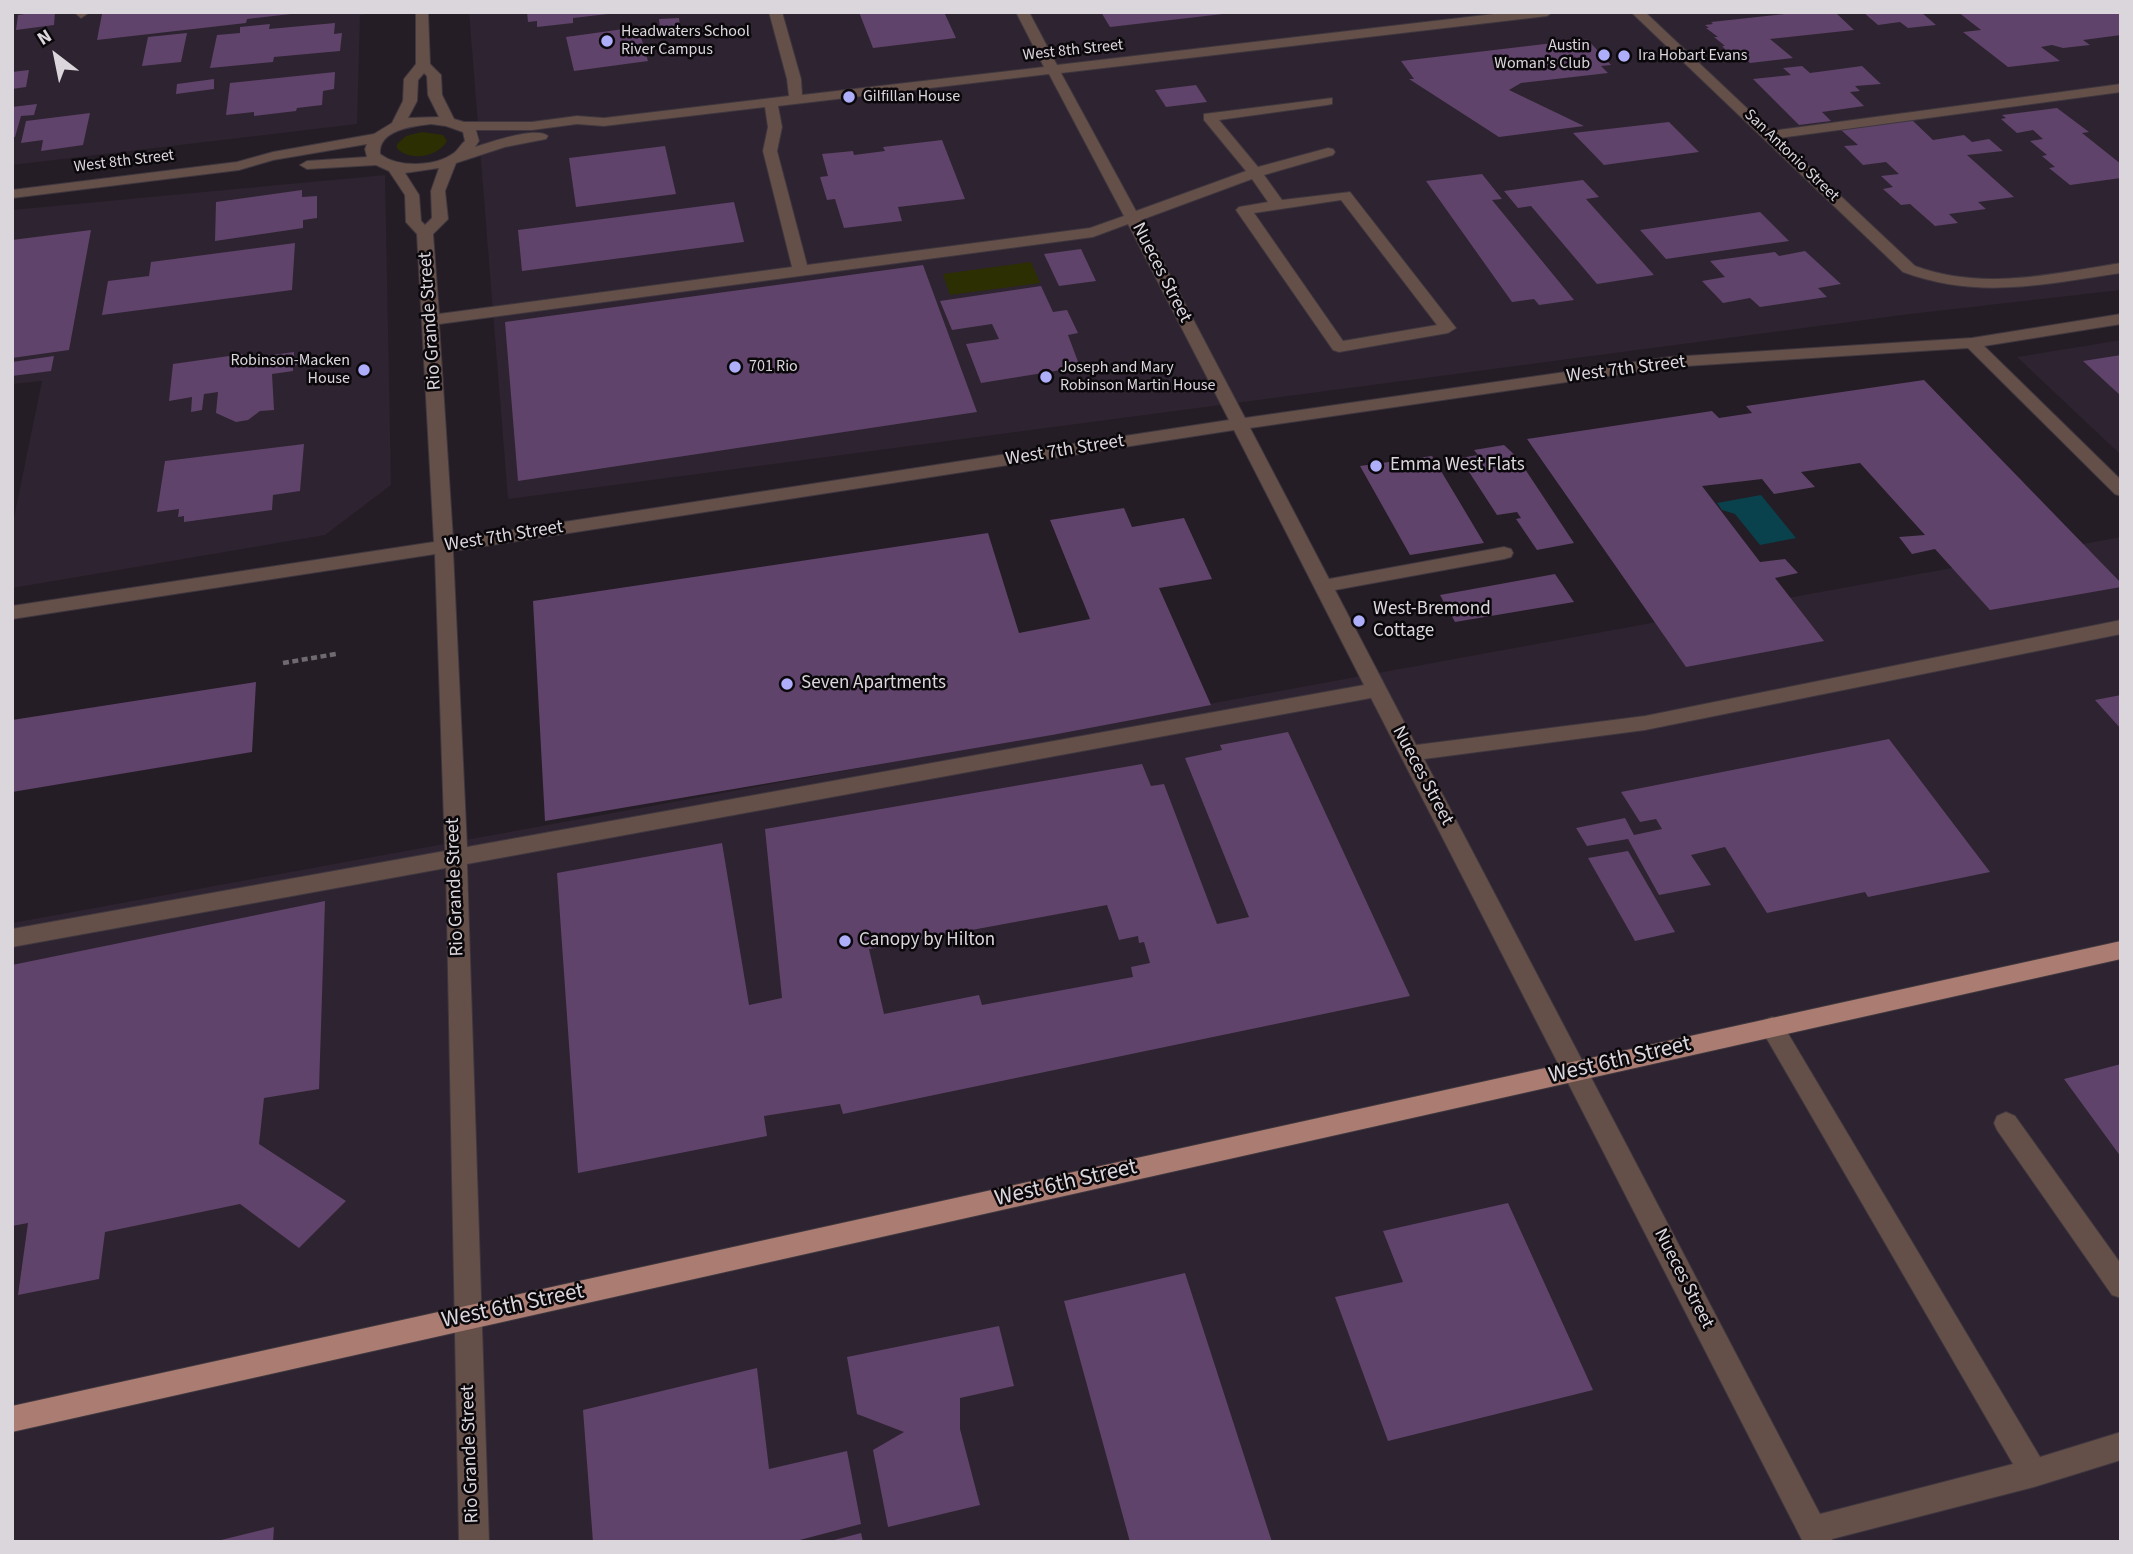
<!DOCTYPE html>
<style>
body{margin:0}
#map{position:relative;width:2133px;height:1554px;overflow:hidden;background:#241d25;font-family:"Source Sans 3",sans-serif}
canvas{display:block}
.frame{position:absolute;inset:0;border:14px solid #dbd6dc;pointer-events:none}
.north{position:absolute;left:21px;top:21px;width:70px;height:70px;-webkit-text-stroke:5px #0b080c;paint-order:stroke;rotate:328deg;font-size:19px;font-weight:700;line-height:28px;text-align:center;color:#dbd6dc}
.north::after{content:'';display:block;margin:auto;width:24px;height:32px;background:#dbd6dc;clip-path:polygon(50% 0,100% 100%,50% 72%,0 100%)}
</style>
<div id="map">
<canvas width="2133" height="1554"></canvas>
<div class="frame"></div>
<div class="north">N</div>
</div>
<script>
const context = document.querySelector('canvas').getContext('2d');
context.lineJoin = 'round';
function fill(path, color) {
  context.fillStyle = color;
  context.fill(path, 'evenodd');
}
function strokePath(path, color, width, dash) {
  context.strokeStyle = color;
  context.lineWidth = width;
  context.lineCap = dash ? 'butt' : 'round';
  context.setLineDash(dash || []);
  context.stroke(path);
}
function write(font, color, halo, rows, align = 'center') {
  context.font = font + ' "Source Sans 3",sans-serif';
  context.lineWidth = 5;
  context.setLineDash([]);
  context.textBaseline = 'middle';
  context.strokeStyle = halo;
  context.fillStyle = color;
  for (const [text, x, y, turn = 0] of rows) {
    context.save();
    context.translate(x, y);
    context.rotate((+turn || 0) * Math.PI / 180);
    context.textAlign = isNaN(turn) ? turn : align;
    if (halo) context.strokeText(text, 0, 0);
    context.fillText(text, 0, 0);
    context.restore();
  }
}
fill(new Path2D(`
 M12 12H381L360 15 357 124 12 165Z
 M469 12H2121V290L1910 314 508 499Z
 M385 175 391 485 325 535 12 588V527L42 381 12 384V210Z
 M2121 340V455L2017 357Z
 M2121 537V1542H12V923Z`), '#2e2330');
fill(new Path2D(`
 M422 132 443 135 447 141C438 157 409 162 397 148V144L406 136Z
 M1031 262 1040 283 950 295 943 274Z`), '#2c2f01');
fill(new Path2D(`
 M1761 495 1796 538 1760 545 1735 514 1722 510 1717 503Z`), '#09414c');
fill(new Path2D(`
 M38 12H55L54 25 16 30 18 15Z
 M119 12H291V14L247 19 246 23 97 40 102 14Z
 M527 12H608V14L573 18V23L537 27V21L528 22Z
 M859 12H944L956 38 873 48Z
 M1101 12H1223V14L1110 27Z
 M1803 12H1835L1854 30 1770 39 1793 58 1750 63 1743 56 1736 57 1727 51 1722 46H1725L1714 37H1718L1706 28H1709L1705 25 1713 24 1711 22Z
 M1863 12H1921L1936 25 1908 28 1900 22 1878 25Z
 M1958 12H2118L2121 14V35L2083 40 2090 45 2063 48 2052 45 2041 47 2060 61 2008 67 1963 32 1981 30Z
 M679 18 680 27 660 29 659 19Z
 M335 23 334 34 342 33 340 51 274 57 273 62 210 68 217 35 240 33V27L270 24 269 29Z
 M638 27 648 61 574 71 566 37Z
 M187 33 181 62 142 66 148 37Z
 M1587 39 1611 65 1601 66 1608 73 1521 83 1509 90 1584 126 1499 137 1409 79H1414L1401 61Z
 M1802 66 1810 73 1862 66 1881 84 1855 86 1860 91 1850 92 1864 106 1822 112 1831 121 1799 125 1753 79 1791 75 1783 68Z
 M29 70 26 87 12 89V72Z
 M335 72 334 89 323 91 322 105 297 108 296 111 254 116V112L226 115 230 83Z
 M214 79V89L176 94 177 84Z
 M1196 85 1207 102 1166 107 1155 90Z
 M37 104 34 115 21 116 15 137 12 138V107Z
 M2057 108 2089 132 2082 133 2121 164V178L2070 185 2049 168 2055 167 2042 156 2047 155 2030 141 2043 139 2033 130 2017 133 2001 119 2006 118 2002 115Z
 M90 113 83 145 41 151 43 140 21 143 26 121Z
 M1912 120 1933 140 1964 135 1972 142 1989 139 2003 151 1967 155 2014 197 1978 202 1986 209 1949 214 1958 223 1935 226 1910 204 1901 205 1883 189 1893 187 1881 176 1899 174 1886 162 1863 165 1844 146 1858 145 1841 130Z
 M1669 122 1699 152 1604 165 1573 133Z
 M942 140 965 199 898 207 902 221 844 228 835 199 827 200 820 177 828 176 822 154 853 151 854 155 885 151 883 147Z
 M665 146 676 194 576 207 569 158Z
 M1482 174 1502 199 1492 200 1574 300 1539 305 1534 299 1512 302 1426 181Z
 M1583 180 1599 197 1586 199 1654 275 1597 284 1531 206 1518 208 1504 191Z
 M302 190V197L317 196V218L303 220V228L215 241 216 202Z
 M734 202 744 242 522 271 518 230Z
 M1760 212 1789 241 1666 259 1640 230Z
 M91 230 69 350 12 358V240Z
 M295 243 292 290 102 315 108 281 149 276 151 262Z
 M1081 249 1096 281 1059 286 1044 254Z
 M1805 251 1841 284 1818 288 1827 297 1760 307 1750 298 1723 303 1702 281 1725 277 1710 261 1775 252 1779 256Z
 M923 265 977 412 518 481 505 322Z
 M1041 286 1053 312 1067 310 1078 333 1068 335 1080 367 981 383 966 344 999 339 992 324 952 330 940 301Z
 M294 352V357H298L297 365 293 366V371L272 374 274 410 260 411 248 420 236 422 216 413 218 392 204 394 202 410 191 412 192 397 169 401 173 364 243 354V359Z
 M2121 355V396L2083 361Z
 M54 356 51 371 12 376V362Z
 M1924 380 2121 583V587L1990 610 1935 549 1912 554 1899 537 1925 535 1860 463 1801 472 1815 487 1774 494 1762 479 1702 486 1760 562 1785 559 1798 573 1775 578 1824 641 1686 667 1527 439 1712 411 1719 418 1752 413 1746 406Z
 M304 444 300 491 273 495 272 510 184 522V516L178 517 179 509 157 512 165 461Z
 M1504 445 1517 457 1574 543 1537 550 1516 519 1521 518 1517 512 1497 515 1460 458 1478 455 1474 450Z
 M1432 456 1484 543 1410 555 1360 466Z
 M1124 508 1132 527 1184 518 1212 579 1159 588 1211 705 1052 735 545 821 533 601 988 533 1019 633 1090 619 1050 520Z
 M1555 574 1574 602 1455 622 1440 595Z
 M256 682 252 752 12 792V720Z
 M2121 695V729L2095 700Z
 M1288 732 1410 996 843 1114 840 1104 764 1116 767 1136 578 1173 557 873 722 843 749 1005 782 998 765 829 1142 764 1151 786 1164 784 1217 924 1249 917 1185 758 1222 750 1220 745ZM1107 905 1119 940 1138 936 1139 943 1144 942 1150 963 1131 967 1133 977 982 1005 979 995 884 1014 869 949Z
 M1889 739 1990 872 1868 897 1865 892 1767 913 1725 847 1691 855 1711 885 1659 895 1628 839 1587 846 1576 828 1625 818 1634 835 1662 829 1656 819 1640 822 1621 792Z
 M1628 851 1675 932 1635 941 1588 858Z
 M325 901 319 1089 264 1098 259 1144 346 1201 299 1248 240 1204 105 1232 99 1279 18 1295 28 1223 12 1226V965Z
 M2121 1064V1157L2064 1079Z
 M1508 1203 1593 1390 1388 1441 1335 1297 1403 1282 1383 1231Z
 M1185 1273 1272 1542H1130L1064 1301Z
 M999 1326 1014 1386 960 1398V1429L980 1505 888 1527 873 1450 904 1432 857 1414 847 1357Z
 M757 1368 769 1469 847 1451 861 1524 792 1542H593L583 1410Z
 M274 1527 273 1542H217V1541Z
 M861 1533 863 1542H830V1541Z`), '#5f436a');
const minor = new Path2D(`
 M74 12H87V14L81 18Z
 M416 12H428L430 64 441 75 442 95 454 119 464 122H532L577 116 604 118 789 96 787 79 769 12H782L801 79 802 95 1044 67 1016 12H1029L1057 65 1511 12H1553L1547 16 1061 73 1136 211 1246 171 1204 120V114L1332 98V104L1327 105 1219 120 1258 167 1328 148 1333 149 1335 152 1333 155 1264 175 1282 200 1350 192 1456 328 1448 333 1339 352 1333 350 1236 210 1239 207 1268 202 1252 179 1141 220 1245 418 1670 357 1972 338 2121 314V324L1984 346 2121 480V496L2115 494 1968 348 1670 367 1250 428 1329 579 1504 547 1511 549 1513 553 1511 557 1504 559 1335 590 1416 745 1645 716 2121 620V634L1645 730 1424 759 1820 1514 2013 1464 1764 1034 1760 1027 1764 1020 1772 1017 1780 1020 2040 1457 2121 1432V1460L2034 1487 1832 1539 1833 1542H1803L1371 698 467 864 489 1542H459L446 868 12 947V929L445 851 435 554 12 619V606L434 542 417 234 406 222 405 195 389 171 376 165 307 169 300 165 307 161 367 157 365 149 367 144 273 160 239 170 12 198V190L237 162 273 152 374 134 392 123 403 101 404 79 416 64ZM424 73 427 76 428 95 439 117 408 118 417 101 418 80ZM1049 74 1124 216 1090 228 807 265 777 151 782 127 778 106ZM765 107 768 127 763 151 792 267 439 314 433 234 448 219 445 191 456 163 505 147 546 139 548 136C536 126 491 142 475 147L479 141 476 130H532L577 124 604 126ZM431 124 446 126 463 132 465 141C461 144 458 150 454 153 435 167 398 168 380 154 378 130 413 126 431 124ZM439 168 431 191 432 218 425 225 421 221 419 195 405 173ZM1341 200 1437 325 1343 341 1254 213ZM1128 224 1229 420 453 539 439 324 1093 237ZM1234 430 1364 685 467 847 453 551Z
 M1631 12H1645L1771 131 2121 84V92L1779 138 1915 266C1983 291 2051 274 2121 263V273C2044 284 1979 300 1903 272Z
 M2006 1112 2015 1116 2121 1264V1298L2112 1295 1997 1130 1994 1123 1997 1116Z`);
const major = new Path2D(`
 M2121 941V959L12 1432V1406Z`);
strokePath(minor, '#3e373f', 2);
strokePath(major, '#3e373f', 2);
strokePath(new Path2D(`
 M283 663 336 654`), '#6f6970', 4.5, [6, 3.5]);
fill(minor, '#654f49');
fill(major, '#ab7c72');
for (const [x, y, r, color] of [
 [607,41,7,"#afaefa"],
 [1604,55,7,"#afaefa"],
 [1624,56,7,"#afaefa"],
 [849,97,7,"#afaefa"],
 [735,367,7,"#afaefa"],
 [364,370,7,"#afaefa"],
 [1046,377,7,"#afaefa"],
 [1376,466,7,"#afaefa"],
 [1359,621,7,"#afaefa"],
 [787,684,7,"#afaefa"],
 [845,941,7,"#afaefa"]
]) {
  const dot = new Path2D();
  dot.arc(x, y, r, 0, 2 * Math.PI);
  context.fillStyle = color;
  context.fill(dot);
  strokePath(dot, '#0b080c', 2.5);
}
write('16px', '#dbd6dc', '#0b080c', [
 ["Headwaters School",621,32],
 ["River Campus",621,50],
 ["Austin",1590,46,"right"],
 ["Woman's Club",1590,64,"right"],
 ["Ira Hobart Evans",1638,56],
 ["Gilfillan House",863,97],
 ["Robinson-Macken",350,361,"right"],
 ["House",350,379,"right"],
 ["701 Rio",749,367],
 ["Joseph and Mary",1060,368],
 ["Robinson Martin House",1060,386]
], 'left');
write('16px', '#dbd6dc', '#0b080c', [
 ["West 8th Street",1073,51,-6],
 ["San Antonio Street",1791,156,44],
 ["West 8th Street",124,162,-7]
]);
write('19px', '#dbd6dc', '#0b080c', [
 ["Nueces Street",1161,273,63],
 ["Rio Grande Street",431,321,-94],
 ["West 7th Street",1626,370,-7],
 ["West 7th Street",1065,451,-9],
 ["West 7th Street",504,537,-9],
 ["Nueces Street",1422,776,62],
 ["Rio Grande Street",456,887,-92],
 ["Nueces Street",1683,1279,63],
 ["Rio Grande Street",471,1454,-92]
]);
write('19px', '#dbd6dc', '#0b080c', [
 ["Emma West Flats",1390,466],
 ["West-Bremond",1373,610],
 ["Cottage",1373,632],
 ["Seven Apartments",801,684],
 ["Canopy by Hilton",859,941]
], 'left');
write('23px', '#dbd6dc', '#0b080c', [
 ["West 6th Street",1620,1061,-13],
 ["West 6th Street",1066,1184,-13],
 ["West 6th Street",513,1307,-12]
]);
</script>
